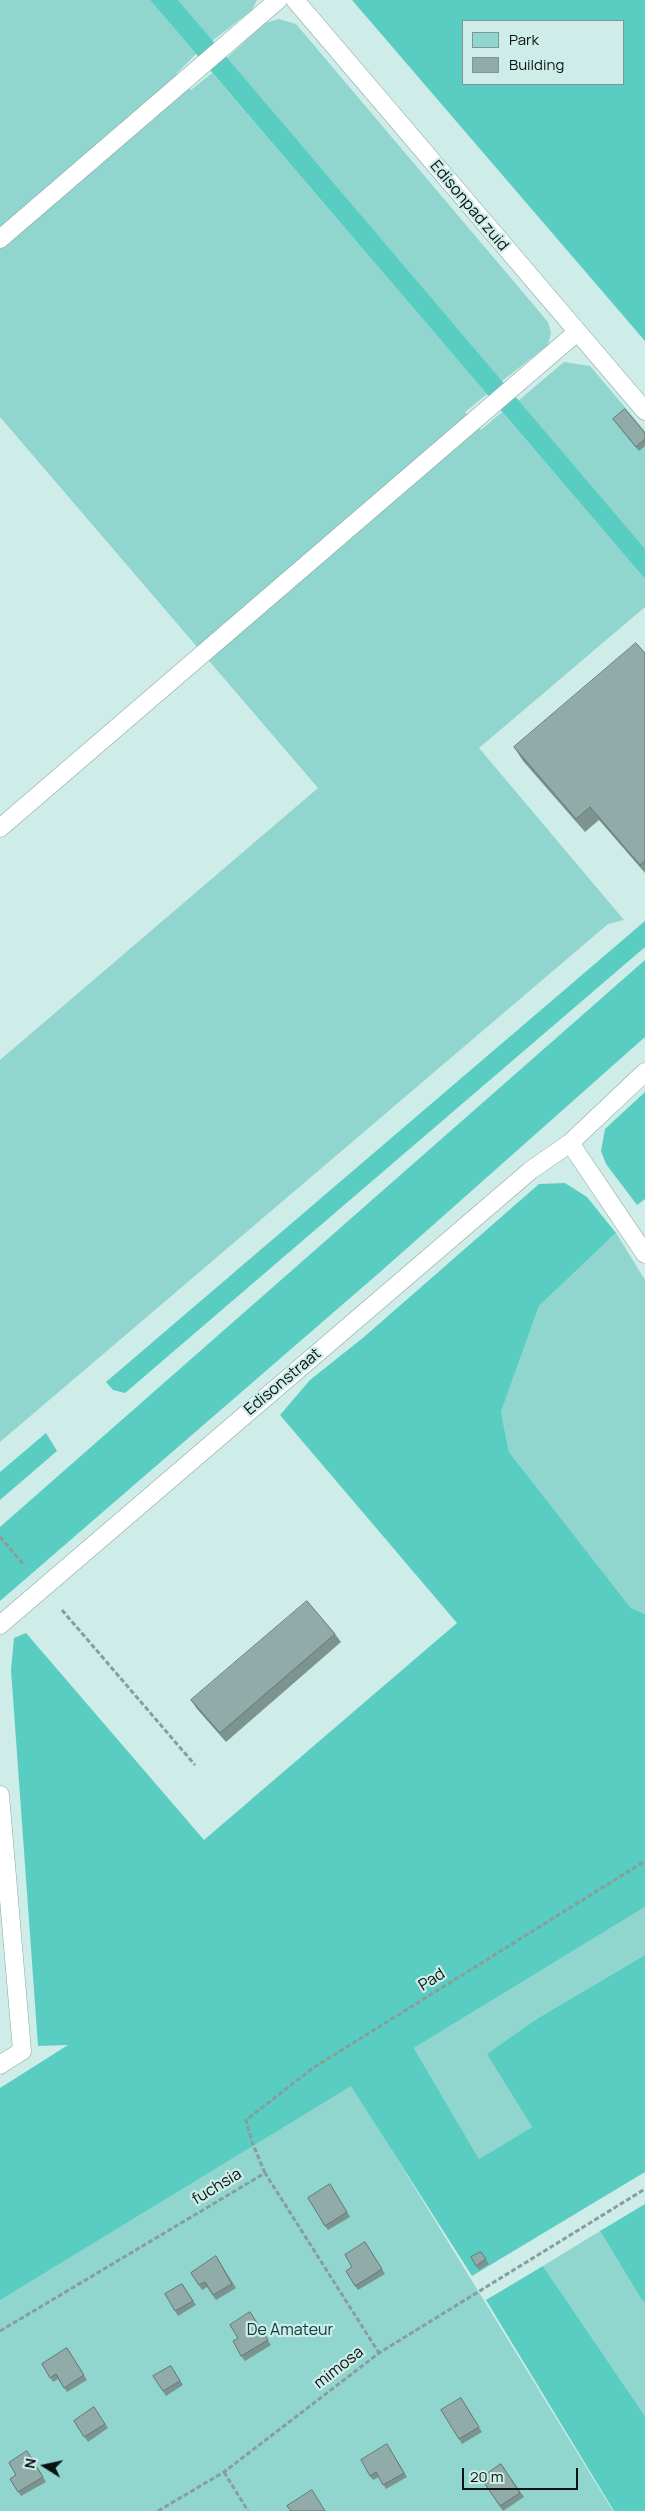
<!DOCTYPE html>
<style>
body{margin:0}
#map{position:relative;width:645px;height:2511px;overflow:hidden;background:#ceece8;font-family:Manrope,sans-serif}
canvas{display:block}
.legend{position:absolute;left:462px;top:20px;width:162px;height:65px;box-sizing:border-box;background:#ceece8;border:1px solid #7f9592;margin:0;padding:6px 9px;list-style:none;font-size:15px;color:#091312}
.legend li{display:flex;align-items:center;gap:10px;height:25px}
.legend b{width:25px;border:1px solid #7f9592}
.north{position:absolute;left:20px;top:2441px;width:50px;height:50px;-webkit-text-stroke:4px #ceece8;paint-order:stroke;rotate:280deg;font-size:14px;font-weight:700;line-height:20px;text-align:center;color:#091312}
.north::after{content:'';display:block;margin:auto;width:18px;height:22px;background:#091312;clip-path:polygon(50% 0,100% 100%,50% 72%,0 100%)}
.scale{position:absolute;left:462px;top:2468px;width:116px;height:22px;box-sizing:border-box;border:2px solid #091312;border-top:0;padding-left:6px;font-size:15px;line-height:18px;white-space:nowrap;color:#091312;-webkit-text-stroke:4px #ceece8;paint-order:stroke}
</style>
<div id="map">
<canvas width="645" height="2511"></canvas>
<ul class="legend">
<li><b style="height:14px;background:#90d6ce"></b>Park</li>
<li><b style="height:14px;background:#90aba8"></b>Building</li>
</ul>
<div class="north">N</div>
<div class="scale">20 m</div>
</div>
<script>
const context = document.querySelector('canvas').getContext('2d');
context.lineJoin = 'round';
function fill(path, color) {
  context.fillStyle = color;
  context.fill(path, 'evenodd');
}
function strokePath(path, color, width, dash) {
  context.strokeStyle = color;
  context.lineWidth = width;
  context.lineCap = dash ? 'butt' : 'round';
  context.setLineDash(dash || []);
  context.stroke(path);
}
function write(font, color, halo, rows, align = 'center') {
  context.font = font + ' Manrope,sans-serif';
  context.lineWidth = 4.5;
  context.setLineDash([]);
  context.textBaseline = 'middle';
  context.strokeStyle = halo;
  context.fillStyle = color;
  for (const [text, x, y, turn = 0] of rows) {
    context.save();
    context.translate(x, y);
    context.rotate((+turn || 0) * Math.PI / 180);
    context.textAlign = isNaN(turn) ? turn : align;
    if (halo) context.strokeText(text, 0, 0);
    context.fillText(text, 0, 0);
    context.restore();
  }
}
fill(new Path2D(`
 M0 0H150L196 54 177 73 191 90 212 73 487 394 465 412 481 430 502 412 645 579V607L479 748 624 920 608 924 0 1442V1060L318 788 0 417Z
 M178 0H257L252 10 212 41Z
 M279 19 296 24 548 322 551 333 548 345 502 381 227 58 265 23Z
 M564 362 590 366 645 431V550L518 401Z
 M616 1233 645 1280V1614L631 1608 509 1452 501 1412 539 1306Z
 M645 1907V1955L538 2018 488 2054 532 2127 479 2159 414 2048Z
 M350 2082 613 2511H0V2297Z
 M600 2231 643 2302 645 2301V2416L543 2266Z`), '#90d6ce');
fill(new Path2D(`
 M150 0H178L645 549V579Z
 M352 0H645V341ZM464 21H624V84H464Z
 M645 921V947L125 1393 113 1390 106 1382Z
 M645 960V1037L379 1273 0 1601V1527Z
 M645 1092V1199L637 1205 606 1164 601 1151 605 1129Z
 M565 1183 587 1197 616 1233 539 1306 501 1412 509 1452 631 1608 645 1614V1907L414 2048 479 2159 532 2127 487 2054 538 2018 645 1955V2172L472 2276 351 2086 0 2300V2088L68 2045 38 2046 11 1670 14 1638 26 1633 204 1840 457 1623 280 1415 310 1380 364 1337 539 1184Z
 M46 1433 57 1451 0 1500V1472Z
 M645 2204V2301L643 2302 600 2231Z
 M543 2266 645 2416V2511H614L486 2300Z`), '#59cdc2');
const lane = new Path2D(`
 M295 0 645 411
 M0 239 278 0
 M0 828 576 333
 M570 1143 645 1254
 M0 1625 531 1170 570 1143 645 1072
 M0 1795 22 2051 0 2065`);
strokePath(lane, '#8ca8a4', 19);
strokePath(new Path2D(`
 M0 1537 24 1565
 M62 1610 195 1765
 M265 2173 252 2142 246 2120 313 2068 645 1861
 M0 2331 265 2173 379 2353
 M224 2472 248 2511
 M158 2511 224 2472 379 2353 645 2189`), '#879e9b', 3, [5, 2.5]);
strokePath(lane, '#fff', 18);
fill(new Path2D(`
 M613 419 645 433V446L639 451Z
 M645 653V873L599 820 585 832 523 761 514 747Z
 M335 1634 341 1642 226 1742 197 1709 191 1700Z
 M330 2184 350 2217 328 2230 325 2226Z
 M365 2242 385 2274 358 2290 355 2286 352 2267Z
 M481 2252 489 2264 479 2270 476 2266Z
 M219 2261 236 2288 216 2300 207 2287 202 2290 191 2273Z
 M182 2284 196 2305 178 2316 175 2311Z
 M250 2312 271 2345 245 2361 241 2356 238 2338Z
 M67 2348 87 2380 67 2392 58 2379 53 2382 42 2364Z
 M171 2366 183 2385 166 2396 153 2376Z
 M461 2398 482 2432 462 2444 459 2439Z
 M94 2407 108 2428 88 2442 74 2421Z
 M390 2449 407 2477 386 2489 379 2477 373 2480 370 2476Z
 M31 2456 46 2482 21 2496 10 2479 16 2475Z
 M501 2464 524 2497 503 2511 481 2478Z`), '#7c9390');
const building = new Path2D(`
 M625 409 645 433V439L636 447 613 419Z
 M636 643 645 653V861L640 865 590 807 576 819 514 747Z
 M307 1601 335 1634 220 1733 191 1700Z
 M330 2184 347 2212 325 2226 308 2198Z
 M365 2242 382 2269 355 2286 346 2271 352 2267 345 2255Z
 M481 2252 486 2259 476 2266 471 2257Z
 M216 2256 232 2284 213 2295 205 2282 199 2285 191 2273Z
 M182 2284 193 2301 175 2311 165 2294Z
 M250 2312 268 2340 241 2356 233 2341 238 2338 230 2325Z
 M67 2348 84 2375 64 2388 56 2374 50 2378 42 2364Z
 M171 2366 180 2381 163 2391 153 2376Z
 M461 2398 479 2427 459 2439 441 2410Z
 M94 2407 105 2424 84 2437 74 2421Z
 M387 2444 404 2473 383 2485 376 2472 370 2476 361 2460Z
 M27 2451 43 2477 18 2492 10 2479 16 2475 9 2463Z
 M501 2464 520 2493 500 2506 481 2478Z
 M312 2490 325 2511H291L287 2506Z`);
fill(building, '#90aba8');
strokePath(building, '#657876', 1);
write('16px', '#091312', '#ceece8', [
 ["Edisonpad zuid",469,206,50],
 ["Edisonstraat",283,1382,-40],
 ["Pad",432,1980,-32],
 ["fuchsia",217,2187,-31],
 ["mimosa",339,2368,-38]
]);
write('16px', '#09403c', '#ceece8', [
 ["De Amateur",290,2331]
]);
</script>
